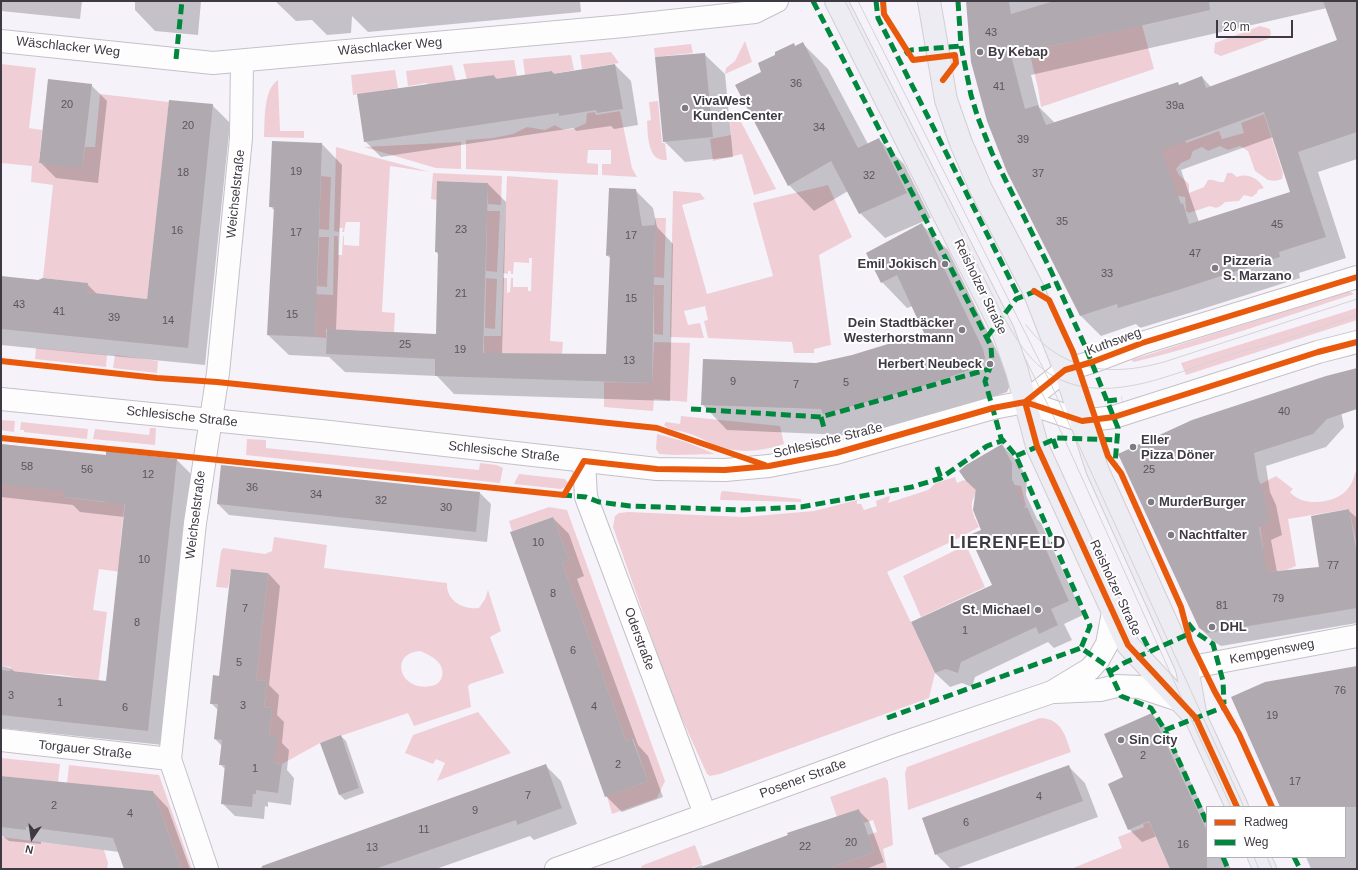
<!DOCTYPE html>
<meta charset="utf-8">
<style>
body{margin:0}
#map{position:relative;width:1358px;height:870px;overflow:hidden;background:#f6f2fa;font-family:Arial,sans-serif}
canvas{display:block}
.frame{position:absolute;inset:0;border:2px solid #3f3943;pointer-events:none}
.legend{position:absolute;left:1206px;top:806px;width:140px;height:52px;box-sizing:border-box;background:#fff;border:1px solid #b2b0b4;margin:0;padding:5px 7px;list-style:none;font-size:12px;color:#3f3943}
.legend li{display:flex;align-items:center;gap:8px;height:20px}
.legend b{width:20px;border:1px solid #b2b0b4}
.north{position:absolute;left:12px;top:818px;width:40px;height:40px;-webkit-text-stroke:3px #fff;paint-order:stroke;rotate:193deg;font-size:11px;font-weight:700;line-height:16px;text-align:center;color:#3f3943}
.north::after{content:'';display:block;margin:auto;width:14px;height:18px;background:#3f3943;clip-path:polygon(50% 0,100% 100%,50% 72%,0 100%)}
.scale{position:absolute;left:1216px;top:20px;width:77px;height:18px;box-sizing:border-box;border:2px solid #3f3943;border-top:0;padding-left:5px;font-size:12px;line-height:14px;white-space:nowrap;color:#3f3943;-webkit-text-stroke:3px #fff;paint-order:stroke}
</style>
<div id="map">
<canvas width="1358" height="870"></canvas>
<div class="frame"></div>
<ul class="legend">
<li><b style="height:5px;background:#e8590c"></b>Radweg</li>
<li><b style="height:5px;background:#00873e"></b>Weg</li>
</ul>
<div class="north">N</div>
<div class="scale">20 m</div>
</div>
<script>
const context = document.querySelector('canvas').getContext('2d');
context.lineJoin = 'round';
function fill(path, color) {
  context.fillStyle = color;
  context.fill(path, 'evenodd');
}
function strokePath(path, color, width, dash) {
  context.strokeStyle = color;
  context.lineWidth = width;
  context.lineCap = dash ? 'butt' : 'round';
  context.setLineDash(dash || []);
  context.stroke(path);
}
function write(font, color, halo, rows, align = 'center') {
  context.font = font + ' Arial,sans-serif';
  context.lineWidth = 4;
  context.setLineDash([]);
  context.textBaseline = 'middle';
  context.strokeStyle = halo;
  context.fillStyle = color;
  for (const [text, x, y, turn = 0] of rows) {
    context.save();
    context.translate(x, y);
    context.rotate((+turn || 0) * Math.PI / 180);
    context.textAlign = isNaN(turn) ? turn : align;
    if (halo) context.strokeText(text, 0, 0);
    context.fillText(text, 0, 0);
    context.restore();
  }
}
fill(new Path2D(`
 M1142 25 1154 69 1041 107 1038 88 1029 51Z
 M1260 26 1270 29 1271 34 1268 39 1221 56 1214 53 1215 43Z
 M745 41 752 62 725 74 726 68 735 61Z
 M691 44 693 53 655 57 654 48Z
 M611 52 619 63 582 69 580 55Z
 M571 55 574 70 553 74 552 71 525 75 523 59Z
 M514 60 517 76 495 79 494 75 467 80 463 64Z
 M1 64 36 68 29 128 42 130 39 163 82 167 85 147H95L100 94 169 102 147 299 86 292 87 283 43 278 53 185 31 182 32 166 1 163Z
 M452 65 456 81 428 86 427 83 408 86 406 71Z
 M395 70 398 88 353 95 351 75Z
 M278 80 280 131H304V138L264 137C265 122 263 89 278 80Z
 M658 101 662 143H665L667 160C647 162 648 135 647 121L651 120 649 102Z
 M620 111 632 168 637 177 602 175V164H611V150H588L587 163 598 164V175L466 169V140L493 138 513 134 527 127 545 130 555 125C565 133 576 129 586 123L587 113 595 112 596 115Z
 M1264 114 1283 173 1282 179 1275 181 1268 180 1255 171 1248 151 1240 146 1228 150 1220 146 1208 151 1202 147 1193 151 1190 159 1181 163 1176 169 1179 175 1189 184V193L1204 187 1208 180C1214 179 1218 183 1224 182L1227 173H1232L1237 177C1247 173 1258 178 1264 188L1258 190 1257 193 1252 197 1244 195 1239 201 1225 202C1219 208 1217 209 1210 206L1189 213 1186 211 1185 197 1177 196 1160 149 1185 140 1186 143 1219 131 1222 139 1244 133 1241 123Z
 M739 118 776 189 754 195 742 154 713 161 710 139 731 135 730 122Z
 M461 142V169L436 168 364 147Z
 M336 147 430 172 390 166 382 312 395 313 394 332 326 329V338L315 337 316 294 333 295 334 236H338V255H342L343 236H344V245L359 246 360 222H346L344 232H342L343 228H339V232L334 231Z
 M433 173 502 176 501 205 488 204V183L437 181V200L431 199Z
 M321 176 331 177 329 230 319 229Z
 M507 176 558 180 550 341 563 342 562 355 484 364V336H501L503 278H507V293L510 292 511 278H513V287H528V291H531L532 258H529V263L514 262 513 274H511V271H508V274L503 273Z
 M828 185 852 237 819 255 831 345 814 349V353H794L792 342 708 338 704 321 708 320 705 306 684 311 688 325 700 323 704 338 670 337 673 191 700 193 705 199 682 205 707 294 773 276 753 203Z
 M487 211H500L497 272 486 271Z
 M655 218H666L664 278 654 277Z
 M319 237H329L327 287 317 286Z
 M486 278 497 279 495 329 485 328Z
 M654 285H664L663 335 654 334Z
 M1349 291 1354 294C1281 318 1208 344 1134 362L1131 360Z
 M1357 308V320L1186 375 1181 363Z
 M654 342 690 343 687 402 654 399 653 411 604 407V382L652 383Z
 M36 348 107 355 106 367 35 359Z
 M115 355 158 361 157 373 113 368Z
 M681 416 780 426 784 444C760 452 738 454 715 445 705 441 696 435 687 433 679 430 669 431 664 425L666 422 680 424Z
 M1 420 15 421 14 432 1 430Z
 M21 422 88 429 87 439 24 432V430H20Z
 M150 428H156L155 445 93 439 95 429 149 435Z
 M657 434 686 442 715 454 675 455 659 454 656 449Z
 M247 439 266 440V448L479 470 480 463 497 465 503 468 500 483 246 455Z
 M1357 467V546L1349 509 1288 519 1296 566 1286 570 1261 573 1263 548 1260 527 1250 533 1253 488 1276 476 1293 489 1290 492C1303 508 1338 504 1349 487 1353 482 1355 474 1357 467Z
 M519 474 565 479 570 485 561 489 514 484Z
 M955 477 957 483 964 480 970 484 998 482 1021 486 1026 506 1015 510 976 493C968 506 973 514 979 527L955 540 887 572 935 673 929 698 720 774 710 776 707 774 673 699 613 527 615 516 619 513 628 512 744 517 814 511 857 500V504H861L864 510 877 506 876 501 889 496 890 497 888 503 928 490 936 483Z
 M1 484 65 487 64 497 104 502 125 499 120 547 121 572 99 569 93 610 107 612 98 685C75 672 36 674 10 673L11 667 1 666Z
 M723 491 801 499V502L720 500 721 492Z
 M549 507 567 510 665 781 657 798 612 814 607 796 648 781 633 739 626 741 562 563 569 560 553 517 512 531 509 521Z
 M274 537 327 545 324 568 447 583C446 600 462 610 479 608L485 599 488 590 501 631 490 637 504 673 470 684 468 686 471 707 414 726 408 713 320 743 282 764 274 763 269 735 272 708 264 707 267 681 256 680 268 573 231 569 228 588 216 587 221 551 223 548 265 554 272 551ZM420 651C427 654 434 657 439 663 446 672 442 685 431 686 399 692 389 653 420 651Z
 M966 545 985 587 921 617 903 576Z
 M478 712 511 753 437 781 445 763 436 759 433 764 405 753 413 735Z
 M1040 718C1062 719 1065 735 1071 752L908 810 905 773 907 767Z
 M1 758 60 764 58 782 1 776Z
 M69 765 159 775 192 869H181L153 791 67 783Z
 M885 777 888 781 893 845 883 849 887 869H827L874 852 868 835 877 832 873 820 864 823 859 809 837 817 830 797Z
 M1149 822 1170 869H1071L1122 848 1118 837 1144 827 1143 824Z
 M1 837 104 850 108 863 107 869H1Z
 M695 845 702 864 689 869H642L641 866Z`), '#efcfd5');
fill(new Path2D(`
 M1 1H82L80 19 1 11Z
 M135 1H201L198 35 155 31 135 10Z
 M275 1H580L581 12 368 32 352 16 351 33 327 35 312 20 296 21Z
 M967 1H1357V159L1318 172 1346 258 1299 273 1300 278 1199 310 1140 328 1136 324 1101 336 1080 315ZM1327 8 1338 41 1211 87 1202 77 1180 86 1055 123 1039 107 1031 75ZM1273 137 1291 193 1199 222 1181 170Z
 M793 44 796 47 803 44 828 69 868 144 878 139 904 164 931 218 885 238 860 213 848 191 814 211 789 185 736 85 763 72 776 56Z
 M704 54 725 74 733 157 685 162 664 141Z
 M615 65 631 81 638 125 614 129 611 126 576 131 574 128 381 157 365 141 494 76 498 80 552 72 555 74Z
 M91 85 107 101 98 183 56 178 40 162Z
 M212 105 230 123 205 365 1 345V277L87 284 98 295 148 300Z
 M322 144 342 165 336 331 437 335 439 255 436 252 488 184 506 202 502 354 607 355 611 259 607 255 635 190 653 208 657 227 673 244 670 401 454 394 437 376 345 372 329 357 289 355 268 335 275 211 270 206Z
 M922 225 948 250 1009 376 1010 385 1007 392 941 414 849 439 845 435 727 430 702 404 816 364 852 356 926 333 913 306 907 308 882 282Z
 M1337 391 1344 427 1326 447 1266 466 1270 492 1276 505 1282 535 1271 540 1277 572 1320 568 1348 510 1357 518V623L1221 646 1213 641 1200 628 1120 455Z
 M1 444 107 456 177 460 192 475 163 745 1 728V666L10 668 15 672 107 682 124 517 80 512 73 505 1 497Z
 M1002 445 1016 460 1027 478 1026 495 1037 519 1041 523 1083 615 1064 624 1072 640 1054 648 1048 642 975 677 972 687 962 683 950 687 935 673 993 586 977 491 966 481Z
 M222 466 480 493 491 504 487 542 229 515 218 504Z
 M553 518 569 534 584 576 577 579 638 745 648 756 663 797 622 812 606 796Z
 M268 573 280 586 269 685 279 695 277 715 284 722 282 743 289 750 287 770 294 778 291 805 268 802V807L265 806 264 819 235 816 222 803 226 770 220 764 222 746 215 739 218 710 211 703 220 677Z
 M1357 668V869H1311L1306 857H1345V807H1283Z
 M1152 714 1165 727 1207 817V857H1225L1231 869H1171L1157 836 1142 842 1129 829 1124 778Z
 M341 736 346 741 364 793 345 800 340 795Z
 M546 766 561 781 577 824 534 840 530 836 436 869H257Z
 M1069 767 1085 783 1098 817 955 869H951L936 854Z
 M1 777 153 792 168 808 190 869H125L119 852 41 842V844L9 841 1 835Z
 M858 810 869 821 884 862 866 869H691L701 865 703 866Z`), '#0003');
fill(new Path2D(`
 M966 1H1009L1011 14 1054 1H1209L1210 10 1011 55 1025 109 1038 105 1046 125 1178 82 1179 85 1202 76 1206 88 1337 40 1323 1H1357V132L1298 152 1326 237 1279 252 1280 257 1178 290 1118 308 1117 304 1080 316 1007 172 987 121 971 62ZM1264 112 1290 192 1189 224 1183 203 1181 204 1161 150Z
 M803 42 858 148 879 138 907 193 859 214 831 161 788 186 735 85 761 72 758 63 775 55V52L794 43 795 46Z
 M705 53 713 137 663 142 655 57Z
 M615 64 623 109 597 113 596 110 559 116V113L364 142 357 94 494 75 495 79 552 71 553 74Z
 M48 79 92 84 82 168 39 163Z
 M169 100 213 104 188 348 1 329V276L38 280 43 278 88 283 86 292 147 299Z
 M272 141 322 143 315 337 267 335 274 207H269Z
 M437 181 488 183 483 353 606 354 610 255 606 256 609 188 636 189 642 226 655 225 652 383 435 376V359L326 354 327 329 436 334 438 252H435Z
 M922 223 983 349 985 358 981 366 915 389 823 414 821 409 701 405 703 359 816 363 852 355 924 333 897 275 881 283 866 253Z
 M1357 368V409L1327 419 1313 434 1254 453 1258 478 1263 491 1269 521 1259 527 1267 572 1319 567 1311 516 1349 509 1357 554V608L1207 633 1199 628 1118 454 1192 420 1326 376Z
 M1 444 106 455V451L177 459 148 731 1 715V670L106 681 125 504 64 497V491L1 484Z
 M1002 444 1012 463V479L1025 508 1027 507 1069 601 1051 609 1058 625 1039 634 1036 627 961 662 958 673 946 669 935 673 911 622 992 585 969 535 981 530 973 510 976 488 966 481 959 471 966 465Z
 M221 465 480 492 476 532 217 504Z
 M553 517 569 560 562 563 626 741 632 739 648 781 605 797 510 532Z
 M231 569 268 573 256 680 267 681 264 707 272 708 269 735 277 736 274 763 282 764 278 793 256 790V794H253L252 807 221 804 225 765H219L222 740 214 739 218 704H210L213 675 219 676Z
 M1357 666V807H1280L1231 697 1265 682Z
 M1152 713 1207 831V869H1170L1149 821 1128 830 1108 784 1123 777 1104 734Z
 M341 735 359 788 339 795 320 743Z
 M546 764 562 808 517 825 516 820 375 869H262V866Z
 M1069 765 1083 801 935 855 922 818Z
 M1 776 153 791 181 869H124L113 838 26 827V830L1 827Z
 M859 809 874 852 827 869H703L702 867 788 835 787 833Z`), '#b0a9af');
const minor = new Path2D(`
 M1 41 213 63 624 26 755 12 777 1
 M584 461 586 497 705 814
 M1187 668 1357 636
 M1055 692 1100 690 1117 686 1140 687 1179 700
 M1 740 170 759
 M207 869 170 759 195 523 218 373 241 138 242 61
 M556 869 894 746 1052 692 1090 669 1098 660 1107 644 1113 612`);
const tertiary = new Path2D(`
 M1 399 321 431 657 469 725 470 769 466 836 453 993 408 1025 402 1065 370 1092 362 1142 343 1357 277
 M1025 402 1082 421 1114 417 1318 352 1357 342`);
const primary = new Path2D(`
 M836 1 1003 331 1017 371 1037 446 1128 645 1196 718
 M929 1 946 100 961 143 981 189 1034 291 1065 370 1097 469 1187 668 1196 718 1237 807
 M1259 857 1265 869`);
strokePath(minor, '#c5c0c8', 24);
strokePath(tertiary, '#c5c0c8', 24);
strokePath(primary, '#d2cfd4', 24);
strokePath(minor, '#fefdfe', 22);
strokePath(tertiary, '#fefdfe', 22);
strokePath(primary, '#ececf2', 22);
strokePath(new Path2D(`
 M845 1 1003 316C1019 344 1034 370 1066 382 1124 404 1195 363 1250 349 1286 340 1322 327 1357 315
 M858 1 1050 382 1244 807
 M1026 325C1062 372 1110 377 1164 362L1357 299
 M1024 356 1064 438 1231 807
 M1254 857 1259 869
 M1267 857 1272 869`), '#d4d3d5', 1);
strokePath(new Path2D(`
 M813 1 991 346 992 362 985 381 1001 438 1016 456 1090 626 1081 648 1107 666 1121 696 1151 708 1165 730 1207 823
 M876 1 878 18 1019 297
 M958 1 961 46 971 95 978 118 992 153 1051 271 1085 346 1118 428 1115 464
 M905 54 911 50 961 46
 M176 59 182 1
 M987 337 1016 299 1056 283
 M1107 401 1122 399
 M691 409 821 417 989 369
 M821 417 824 428
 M1053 439 1058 453
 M1016 456 1057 438 1116 440
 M937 467 941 478
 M562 495 586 497 599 502 630 506 741 510 801 507 912 487 941 478 987 446 1004 440
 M1188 623 1195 632 1213 644 1223 681 1224 704
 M1143 637 1150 651
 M1110 672 1124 663 1191 633
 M887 718 1081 648
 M1165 730 1224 707
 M1223 857 1228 869
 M1294 857 1300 869`), '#00873e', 5, [10, 5]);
strokePath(new Path2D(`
 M883 1 884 14 913 60 955 55 956 63 943 80
 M1034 291 1049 300 1073 352 1108 456 1121 473 1181 607 1190 641 1215 692 1239 734 1272 807
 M1 361 157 378 217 382 657 428 765 465
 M1025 402 1037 446 1128 645 1196 718 1237 807
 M1025 402 1082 421 1114 417 1318 352 1357 342
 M1 438 564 495 584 461 657 469 725 470 769 466 836 453 993 408 1025 402 1065 370 1092 362 1142 343 1357 277`), '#e8590c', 6);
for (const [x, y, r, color] of [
 [980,52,4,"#7f7a83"],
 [685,108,4,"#7f7a83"],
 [945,264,4,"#7f7a83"],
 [1215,268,4,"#7f7a83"],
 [962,330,4,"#7f7a83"],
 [990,364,4,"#7f7a83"],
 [1133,447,4,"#7f7a83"],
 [1151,502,4,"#7f7a83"],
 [1171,535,4,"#7f7a83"],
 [1038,610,4,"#7f7a83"],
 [1212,627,4,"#7f7a83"],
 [1121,740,4,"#7f7a83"]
]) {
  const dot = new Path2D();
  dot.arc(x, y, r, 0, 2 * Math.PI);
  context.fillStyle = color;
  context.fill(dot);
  strokePath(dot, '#fff', 1.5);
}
write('11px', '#5b555e', null, [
 ["43",991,33],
 ["36",796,84],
 ["41",999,87],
 ["20",67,105],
 ["39a",1175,106],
 ["20",188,126],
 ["34",819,128],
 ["39",1023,140],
 ["19",296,172],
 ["18",183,173],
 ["37",1038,174],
 ["32",869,176],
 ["35",1062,222],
 ["45",1277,225],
 ["23",461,230],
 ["16",177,231],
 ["17",296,233],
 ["17",631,236],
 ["47",1195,254],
 ["33",1107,274],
 ["21",461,294],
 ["15",631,299],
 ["43",19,305],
 ["41",59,312],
 ["15",292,315],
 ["39",114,318],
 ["14",168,321],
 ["25",405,345],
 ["19",460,350],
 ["13",629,361],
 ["9",733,382],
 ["5",846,383],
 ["7",796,385],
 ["40",1284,412],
 ["58",27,467],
 ["56",87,470],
 ["25",1149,470],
 ["12",148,475],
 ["36",252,488],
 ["34",316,495],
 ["32",381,501],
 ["30",446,508],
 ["10",538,543],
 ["10",144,560],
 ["77",1333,566],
 ["8",553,594],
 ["79",1278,599],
 ["81",1222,606],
 ["7",245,609],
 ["8",137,623],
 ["1",965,631],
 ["6",573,651],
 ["5",239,663],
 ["76",1340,691],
 ["3",11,696],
 ["1",60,703],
 ["3",243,706],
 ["4",594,707],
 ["6",125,708],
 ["19",1272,716],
 ["2",1143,756],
 ["2",618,765],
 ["1",255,769],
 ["17",1295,782],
 ["7",528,796],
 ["4",1039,797],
 ["2",54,806],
 ["9",475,811],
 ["4",130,814],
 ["6",966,823],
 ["11",424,830],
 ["20",851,843],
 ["16",1183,845],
 ["22",805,847],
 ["13",372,848]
]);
write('13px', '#3f3943', '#fff', [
 ["Wäschlacker Weg",68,47,6],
 ["Wäschlacker Weg",390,47,-5],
 ["Weichselstraße",236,194,-84],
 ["Reisholzer Straße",980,287,64],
 ["Kuthsweg",1114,342,-20],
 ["Schlesische Straße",182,417,6],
 ["Schlesische Straße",828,441,-14],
 ["Schlesische Straße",504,452,6],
 ["Weichselstraße",196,515,-83],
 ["Reisholzer Straße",1115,588,65],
 ["Oderstraße",639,639,70],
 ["Kempgensweg",1272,652,-11],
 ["Torgauer Straße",85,750,6],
 ["Posener Straße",803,779,-20]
]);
write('bold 13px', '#3f3943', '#fff', [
 ["By Kebap",988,52],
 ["VivaWest",693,101],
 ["KundenCenter",693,116],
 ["Pizzeria",1223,261],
 ["S. Marzano",1223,276],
 ["Emil Jokisch",937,264,"right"],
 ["Dein Stadtbäcker",954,323,"right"],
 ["Westerhorstmann",954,338,"right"],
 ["Herbert Neubeck",982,364,"right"],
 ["Eller",1141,440],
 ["Pizza Döner",1141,455],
 ["MurderBurger",1159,502],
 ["Nachtfalter",1179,535],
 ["St. Michael",1030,610,"right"],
 ["DHL",1220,627],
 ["Sin City",1129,740]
], 'left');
context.letterSpacing = '1px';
write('bold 17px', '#3f3943', '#fff', [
 ["LIERENFELD",1008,543]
]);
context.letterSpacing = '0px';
</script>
